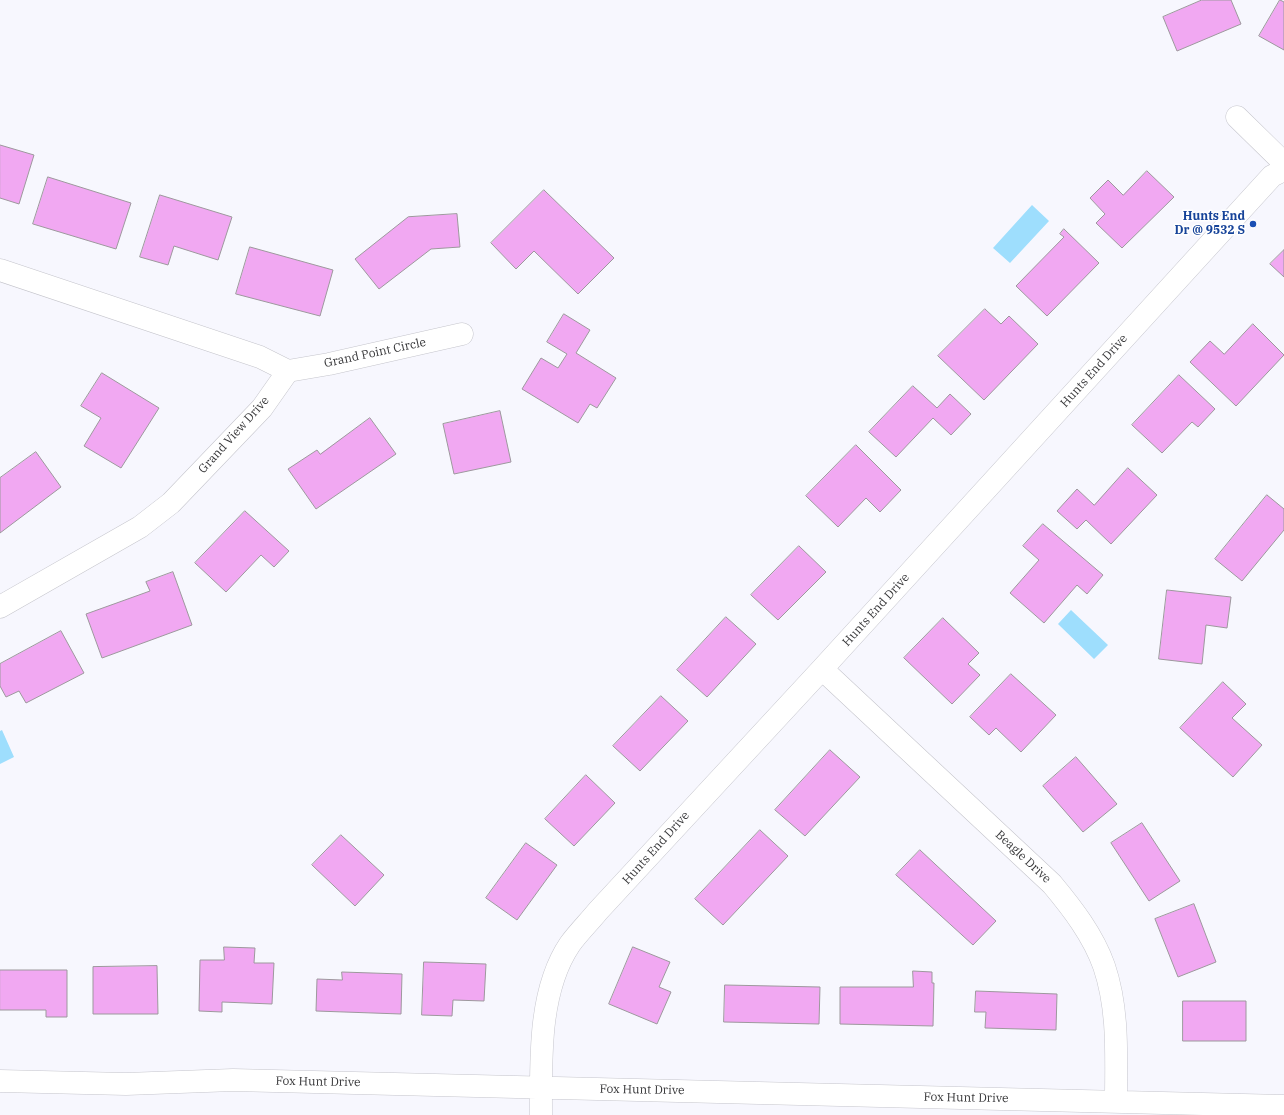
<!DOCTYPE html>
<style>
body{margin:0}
canvas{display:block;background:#f7f7fe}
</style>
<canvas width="1284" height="1115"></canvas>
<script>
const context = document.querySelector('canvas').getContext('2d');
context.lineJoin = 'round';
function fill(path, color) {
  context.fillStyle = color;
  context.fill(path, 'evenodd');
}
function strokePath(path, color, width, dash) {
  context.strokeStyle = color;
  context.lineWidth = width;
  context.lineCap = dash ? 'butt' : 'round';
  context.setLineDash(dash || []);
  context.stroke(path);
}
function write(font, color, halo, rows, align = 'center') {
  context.font = font + ' "IBM Plex Serif",serif';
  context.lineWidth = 3;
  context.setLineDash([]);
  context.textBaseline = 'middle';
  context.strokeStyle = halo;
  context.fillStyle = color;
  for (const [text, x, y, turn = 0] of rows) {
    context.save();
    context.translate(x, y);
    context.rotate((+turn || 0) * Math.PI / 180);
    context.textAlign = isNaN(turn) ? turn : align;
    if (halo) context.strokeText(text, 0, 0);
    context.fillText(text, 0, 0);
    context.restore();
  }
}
fill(new Path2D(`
 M1032 205 1049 221 1010 263 993 248Z
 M1071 610 1108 645 1094 659 1058 624Z
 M2 730 14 757 0 764V731Z`), '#9edefd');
const building = new Path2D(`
 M1202 0H1231L1241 24 1177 51 1163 17Z
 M1280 0 1284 2V50L1259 36Z
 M0 145 34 155 19 204 0 198Z
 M1147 171 1174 197 1122 248 1096 223 1105 214 1090 198 1108 180 1123 195Z
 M48 177 131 203 116 249 33 224Z
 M544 190 614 258 578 294 534 251 516 269 491 243Z
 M160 195 232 217 218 260 174 246 168 265 140 257Z
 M457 214 460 247 431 249 379 289 355 259 408 217Z
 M1064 229 1099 263 1047 316 1016 286 1064 237 1060 234Z
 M250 247 333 270 320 316 236 294Z
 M1284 250V277L1270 264Z
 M985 309 1001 324 1009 316 1038 344 984 400 938 356Z
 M564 314 590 330 576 353 616 378 597 408 590 404 578 423 522 389 541 358 558 368 567 354 547 342Z
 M1253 324 1284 355 1236 406 1190 362 1210 341 1224 354Z
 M102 373 159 408 121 468 84 446 101 418 81 406Z
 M1179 375 1215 409 1198 427 1192 422 1162 453 1132 425Z
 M913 386 937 408 950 394 971 414 951 435 933 418 896 457 869 432Z
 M500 411 511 462 454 474 443 424Z
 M370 418 396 454 316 509 288 469 317 450 320 454Z
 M856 445 901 490 880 512 866 498 838 527 806 496Z
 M36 452 61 487 0 533V478Z
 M1128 468 1157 495 1111 544 1086 520 1077 529 1057 511 1077 489 1094 505Z
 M1267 495 1284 509V530L1242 581 1215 559Z
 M245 511 289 551 274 567 261 555 226 592 195 563Z
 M1043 524 1103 575 1087 594 1077 585 1044 623 1010 593 1039 560 1023 546Z
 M799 546 826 572 778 620 751 595Z
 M173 572 192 625 102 658 86 614 150 591 146 582Z
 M1167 590 1231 597 1227 628 1206 625 1202 664 1159 659Z
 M726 617 756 644 707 697 677 670Z
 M943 618 979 653 968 664 980 675 952 704 904 658Z
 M61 631 84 673 26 703 19 691 6 697 0 686V664Z
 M1011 674 1056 715 1021 752 996 728 989 735 970 717Z
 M1223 682 1246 704 1232 718 1262 745 1233 777 1180 728Z
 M661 696 688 721 640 771 613 746Z
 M830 750 860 777 805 836 775 810Z
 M1076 757 1117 804 1083 832 1043 786Z
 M586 775 615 803 574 846 545 819Z
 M1142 823 1180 881 1149 901 1111 843Z
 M760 830 788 856 723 925 695 899Z
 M341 835 384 875 355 906 312 865Z
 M526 843 557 865 517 920 486 898Z
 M920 850 996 921 973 945 896 875Z
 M1194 904 1216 962 1178 977 1155 919Z
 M224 947 255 948 254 963H274L272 1004 222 1002V1012L199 1011 200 960H224Z
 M633 947 670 962 659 987 671 992 657 1024 609 1004Z
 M424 962 486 964 484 1001 453 1000 452 1016 422 1015Z
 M157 966 158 1014H93V967Z
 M0 970H67V1017H46V1010H0Z
 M913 971 932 972V983H934L933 1026 840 1024V987H913Z
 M342 972 402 974 401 1014 316 1011 317 979 342 980Z
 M725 985 820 987 819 1024 724 1022Z
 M976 991 1057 994 1056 1030 985 1028 986 1012H975Z
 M1183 1001H1246V1041H1183Z`);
fill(building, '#f1a8f2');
strokePath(building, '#9d989d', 1);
const street = new Path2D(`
 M1237 117 1284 163
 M0 270 260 357 288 371
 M288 371 329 364 462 334
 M0 607 140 527 171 503 262 408 288 371
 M822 669 1052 884C1072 908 1093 935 1104 966 1119 1010 1116 1056 1116 1102
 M0 1081 126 1084 233 1080 1284 1106
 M541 1115C541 1061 538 991 570 944 578 933 589 922 598 911L822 669 1272 176 1284 170`);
strokePath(street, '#c5c5cc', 23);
strokePath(street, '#fff', 22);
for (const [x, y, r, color] of [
 [1253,224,4,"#1a4fb4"]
]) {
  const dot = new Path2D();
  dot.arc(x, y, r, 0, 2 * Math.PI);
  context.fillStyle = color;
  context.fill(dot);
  strokePath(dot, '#fff', 1.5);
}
write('bold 12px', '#164399', '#fff', [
 ["Hunts End",1245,217],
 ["Dr @ 9532 S",1245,231]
], 'right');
write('12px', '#373739', '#fff', [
 ["Grand Point Circle",375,353,-12],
 ["Hunts End Drive",1094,371,-48],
 ["Grand View Drive",234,435,-48],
 ["Hunts End Drive",876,610,-48],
 ["Hunts End Drive",656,848,-48],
 ["Beagle Drive",1023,857,43],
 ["Fox Hunt Drive",318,1082,1],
 ["Fox Hunt Drive",642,1090,1],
 ["Fox Hunt Drive",966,1098,1]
]);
</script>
